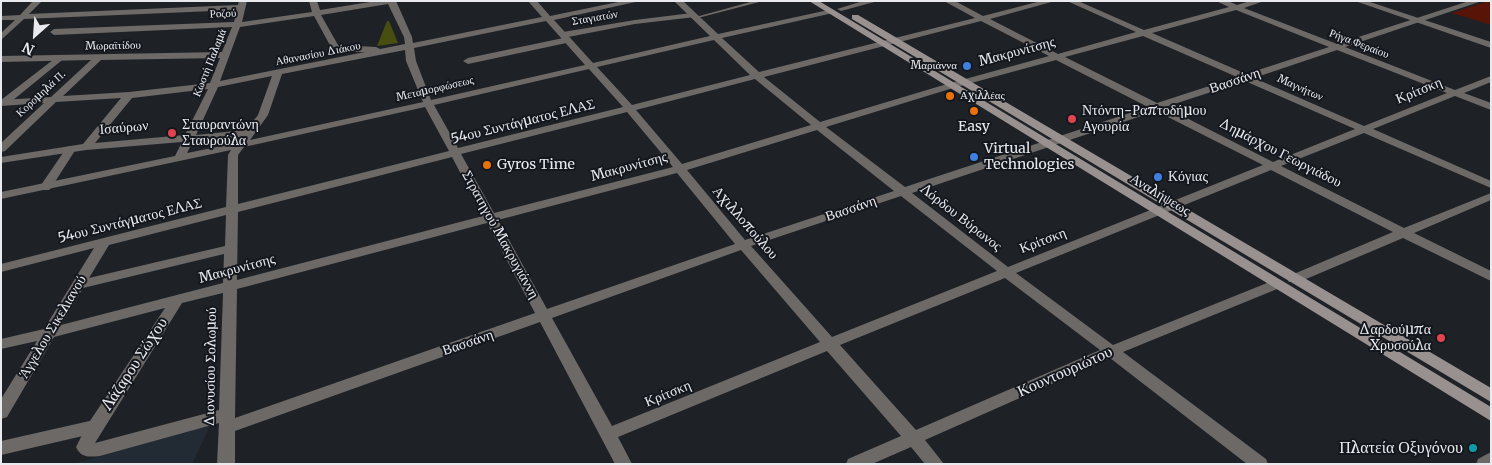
<!DOCTYPE html>
<meta charset="utf-8">
<style>
body{margin:0}
#map{position:relative;width:1492px;height:465px;overflow:hidden;background:#1e2227;font-family:Merriweather,serif}
canvas{display:block}
.frame{position:absolute;inset:0;border:2px solid #e8eaee;pointer-events:none}
.north{position:absolute;left:10px;top:10px;width:50px;height:50px;-webkit-text-stroke:4px #14181e;paint-order:stroke;rotate:206deg;font-size:14px;font-weight:700;line-height:20px;text-align:center;color:#e8eaee}
.north::after{content:'';display:block;margin:auto;width:18px;height:22px;background:#e8eaee;clip-path:polygon(50% 0,100% 100%,50% 72%,0 100%)}
</style>
<div id="map">
<canvas width="1492" height="465"></canvas>
<div class="frame"></div>
<div class="north">N</div>
</div>
<script>
const context = document.querySelector('canvas').getContext('2d');
context.lineJoin = 'round';
function fill(path, color) {
  context.fillStyle = color;
  context.fill(path, 'evenodd');
}
function strokePath(path, color, width, dash) {
  context.strokeStyle = color;
  context.lineWidth = width;
  context.lineCap = dash ? 'butt' : 'round';
  context.setLineDash(dash || []);
  context.stroke(path);
}
function write(font, color, halo, rows, align = 'center') {
  context.font = font + ' Merriweather,serif';
  context.lineWidth = 4;
  context.setLineDash([]);
  context.textBaseline = 'middle';
  context.strokeStyle = halo;
  context.fillStyle = color;
  for (const [text, x, y, turn = 0] of rows) {
    context.save();
    context.translate(x, y);
    context.rotate((+turn || 0) * Math.PI / 180);
    context.textAlign = isNaN(turn) ? turn : align;
    if (halo) context.strokeText(text, 0, 0);
    context.fillText(text, 0, 0);
    context.restore();
  }
}
fill(new Path2D(`
 M211 424 192 464H73Z`), '#222a34');
fill(new Path2D(`
 M387 21H389L398 43 377 46Z`), '#474e10');
fill(new Path2D(`
 M1488 1H1491V25L1452 13Z`), '#591408');
fill(new Path2D(`
 M754 1H763L694 19 692 18Z`), '#6d6967');
fill(new Path2D(`
 M692 13H695V17L635 24 563 38 559 35 563 32 635 20Z
 M568 37 572 40 571 42 468 64 463 61 468 58Z
 M58 56 62 59 61 61 7 105H1V100Z
 M71 146 76 149 51 188 49 190H41L39 188 67 147Z
 M94 420 100 422 102 427 100 432 1 455V441Z
 M1491 452V464H1476L1478 459Z`), '#6d6967');
fill(new Path2D(`
 M33 1H42L29 14 238 5 239 1H247L242 22 312 12 309 1H317L320 10 376 1H396L412 37 413 43 542 17 528 1H537L550 16 623 1H640L554 20 593 63 710 36 674 1H683L718 34 833 9V13L722 38 759 72 975 18 944 1H955L983 16 1041 1H1055L990 19 1058 54 1136 32 1067 1H1078L1144 30 1229 7 1216 1H1228L1237 5 1250 1H1264L1244 8 1337 44 1469 1H1482L1345 47 1455 90 1491 76V82L1464 93 1491 103V110L1455 96 1373 129 1491 181V188L1364 133 1281 166 1404 228 1491 193V200L1414 233 1491 271V281L1403 238 1299 282H1289L1287 279 1289 276 1393 232 1271 170 1016 273 1113 345 1272 281H1282L1284 284 1282 287 1123 352 1266 459 1268 464H1247L1110 358 925 440 944 464H925L911 447 872 464H846L848 459 901 436 827 351 618 437 632 464H615L540 322 235 431V464H217L219 423 100 456C89 457 81 458 76 447L86 427 165 308 54 337 7 417 1 419V399L37 341 1 349V339L44 329 94 248 1 272V264L226 207 228 155 231 150 1 199V192L175 156 182 142 86 150 1 163V157L83 144 121 98 56 102 5 151 1 152V143L44 103 1 106V100L51 97 91 60 1 62V56L222 52 232 27 54 35 50 32 54 29 234 22 237 10 24 19 1 40V33L15 20H1V16L20 15ZM388 4 404 37 405 44 380 49 376 47 338 45 321 15ZM1236 10 1329 47 1246 74 1152 33ZM314 16 332 49 341 52H365L220 81 240 27ZM546 21 585 65 431 100 416 61 414 48ZM981 21 1049 56 947 84 820 122 764 77ZM1143 36 1237 77 1157 103 1065 57ZM714 40 750 75 632 105 597 67ZM405 50 406 61 423 102 250 140 268 115 282 74ZM1337 50 1447 93 1364 126 1254 78ZM220 58 210 83 129 92 63 96 101 60ZM1056 60 1148 107 905 187 826 127 953 88ZM589 69 623 107 458 148 434 105ZM272 76 258 115 246 130 196 135 218 87ZM755 79 811 125 682 164 636 110ZM1245 81 1355 129 1273 162 1165 107ZM208 89 185 135 95 143 132 98ZM425 107 449 151 238 204V155L244 147ZM1156 111 1263 165 1008 267 912 193ZM627 112 673 167 494 213 461 154ZM817 130 894 191 745 240 687 170ZM241 137 237 143 187 153 193 141ZM452 157 483 216 237 280 238 212ZM677 173 735 244 547 309 498 220ZM901 196 997 271 832 337 751 246ZM226 215 225 246 89 278 109 245ZM487 223 535 313 235 418 237 289ZM741 250 820 342 612 426 552 318ZM224 254 223 283 61 325 83 288ZM1005 278 1100 350 916 430 840 345ZM223 293 219 410 95 443 182 303Z
 M863 1H878L841 11 837 9Z`), '#6d6967');
fill(new Path2D(`
 M1355 1H1367L1491 42V48Z`), '#6d6967');
fill(new Path2D(`
 M809 1H819L1491 407V421Z
 M852 15H858L1491 388V402L852 19Z`), '#98918f');
for (const [x, y, r, color] of [
 [967,66,5,"#3f7fe0"],
 [950,96,5,"#e8710a"],
 [974,111,5,"#e8710a"],
 [1072,119,5,"#e0444e"],
 [172,133,5,"#e0444e"],
 [974,157,5,"#3f7fe0"],
 [487,165,5,"#e8710a"],
 [1158,177,5,"#3f7fe0"],
 [1441,338,5,"#e0444e"],
 [1473,448,5,"#0f9aa8"]
]) {
  const dot = new Path2D();
  dot.arc(x, y, r, 0, 2 * Math.PI);
  context.fillStyle = color;
  context.fill(dot);
  strokePath(dot, '#14181e', 2);
}
write('11px', '#e8eaee', '#14181e', [
 ["Ροζού",223,14,-2],
 ["Σταγιατών",595,18,-10],
 ["Ρήγα Φεραίου",1359,44,21],
 ["Μωραϊτίδου",113,46,-1],
 ["Αθανασίου Διάκου",318,54,-11],
 ["Κωστή Παλαμά",210,63,-68],
 ["Μαγνήτων",1300,88,24],
 ["Μεταμορφώσεως",435,89,-13],
 ["Κορομηλά Π.",41,94,-43]
]);
write('11px', '#e8eaee', '#14181e', [
 ["Μαριάννα",957,66],
 ["Αχιλλέας",960,96,"left"]
], 'right');
write('14px', '#e8eaee', '#14181e', [
 ["Μακρυνίτσης",1017,52,-15],
 ["Βασσάνη",1235,81,-19],
 ["Κρίτσκη",1419,91,-22],
 ["54ου Συντάγματος ΕΛΑΣ",523,122,-14],
 ["Ισαύρων",124,128,-5],
 ["Δημάρχου Γεωργιάδου",1280,153,27],
 ["Μακρυνίτσης",629,167,-15],
 ["Αναλήψεως",1160,195,31],
 ["Βασσάνη",851,209,-19],
 ["Λόρδου Βύρωνος",961,218,38],
 ["54ου Συντάγματος ΕΛΑΣ",130,221,-14],
 ["Αχιλλοπούλου",745,223,49],
 ["Στρατηγού Μακρυγιάννη",500,235,61],
 ["Κρίτσκη",1043,241,-21],
 ["Μακρυνίτσης",237,269,-15],
 ["Άγγελου Σικελιανού",53,327,-59],
 ["Βασσάνη",468,343,-19],
 ["Διονυσίου Σολωμού",211,367,-89],
 ["Κρίτσκη",668,394,-22]
]);
write('14px', '#e8eaee', '#14181e', [
 ["Ντόντη-Ραπτοδήμου",1082,111],
 ["Αγουρία",1082,127],
 ["Σταυραντώνη",182,125],
 ["Σταυρούλα",182,141],
 ["Easy",974,127,"center"],
 ["Virtual",984,149],
 ["Technologies",984,165],
 ["Gyros Time",497,165],
 ["Κόγιας",1168,177],
 ["Δαρδούμπα",1431,330,"right"],
 ["Χρυσούλα",1431,346,"right"]
], 'left');
write('16px', '#e8eaee', '#14181e', [
 ["Λάζαρου Σώχου",135,364,-57],
 ["Κουντουριώτου",1065,372,-24]
]);
write('16px', '#e8eaee', '#14181e', [
 ["Πλατεία Οξυγόνου",1463,448]
], 'right');
</script>
